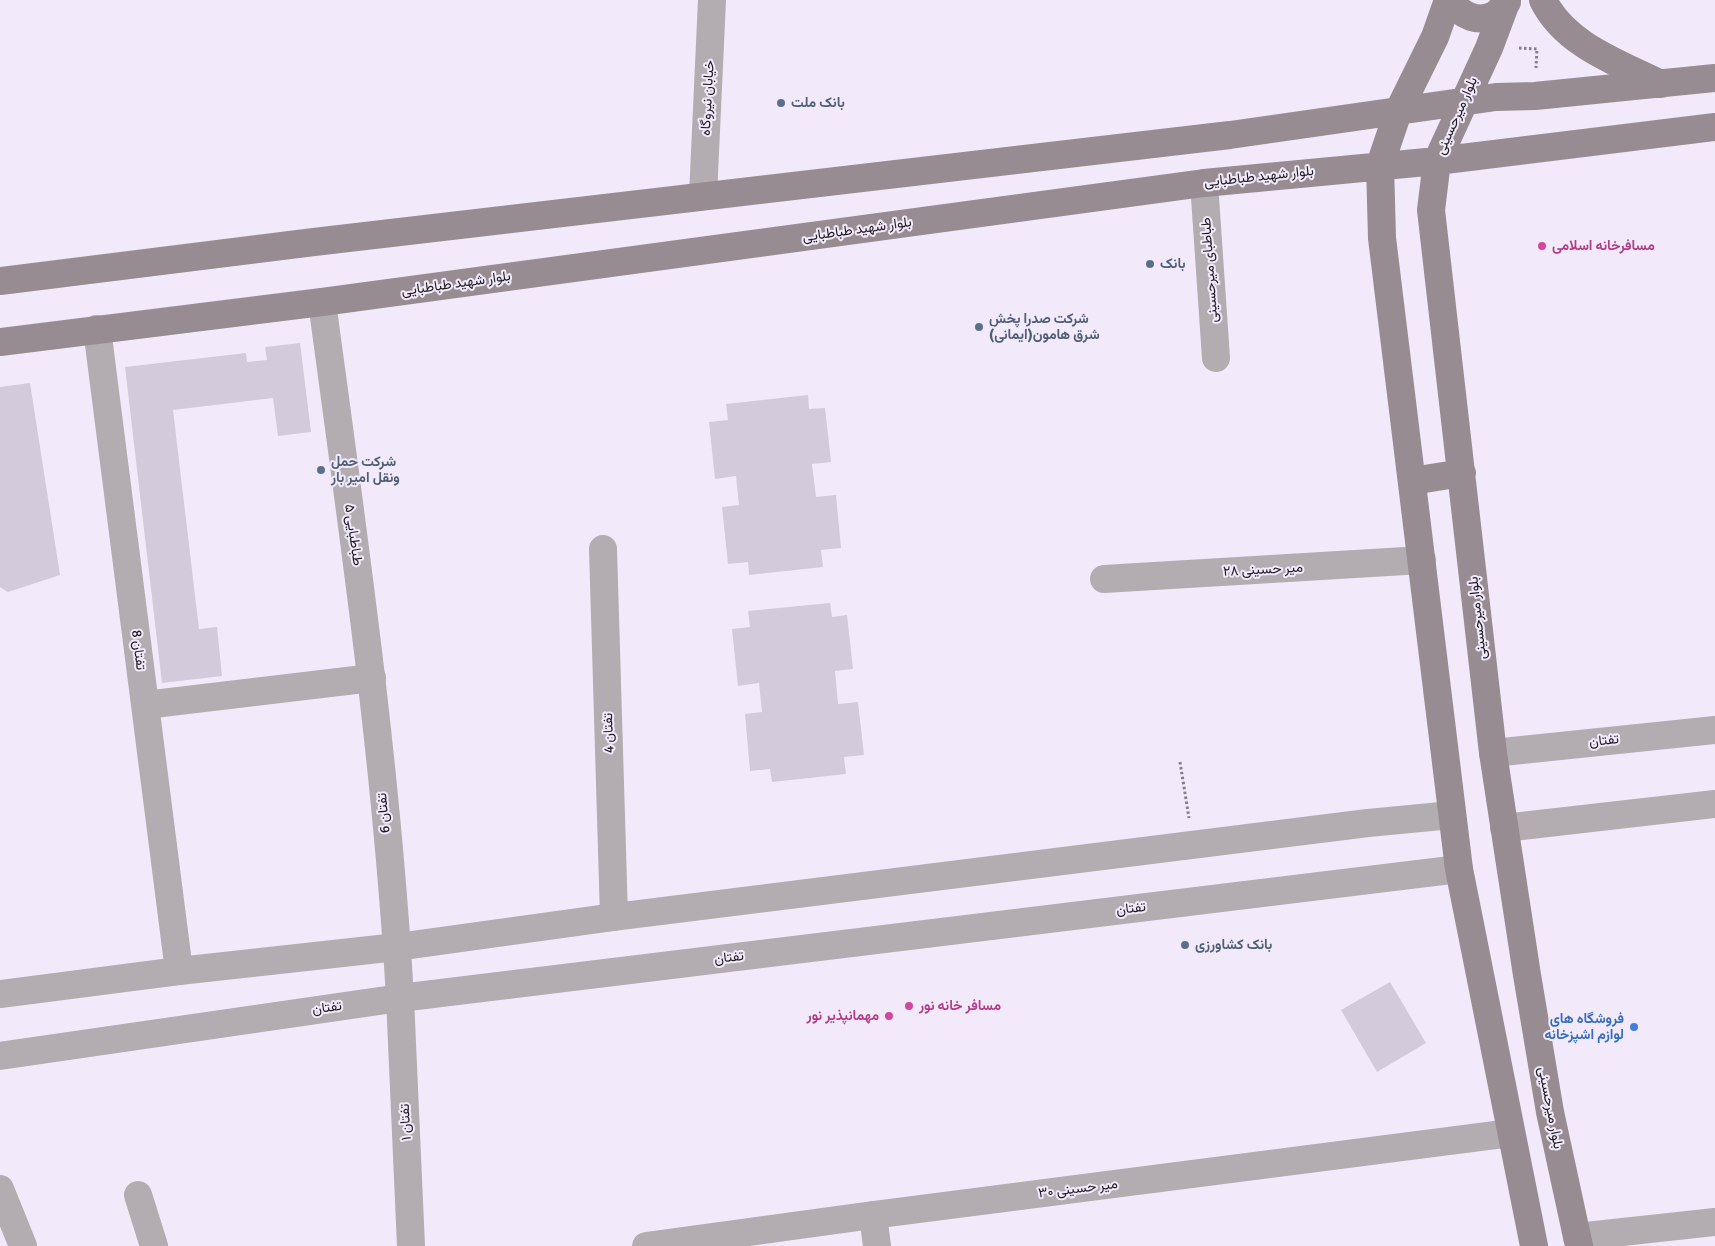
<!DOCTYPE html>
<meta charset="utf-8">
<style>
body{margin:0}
canvas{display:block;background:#f2eafa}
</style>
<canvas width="1715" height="1246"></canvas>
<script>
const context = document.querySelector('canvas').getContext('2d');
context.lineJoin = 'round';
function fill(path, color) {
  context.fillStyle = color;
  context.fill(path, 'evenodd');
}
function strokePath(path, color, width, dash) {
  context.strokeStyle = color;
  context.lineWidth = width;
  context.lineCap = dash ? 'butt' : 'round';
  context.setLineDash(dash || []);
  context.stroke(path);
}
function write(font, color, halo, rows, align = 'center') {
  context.font = font + ' Signika,Vazirmatn,sans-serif';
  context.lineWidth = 4;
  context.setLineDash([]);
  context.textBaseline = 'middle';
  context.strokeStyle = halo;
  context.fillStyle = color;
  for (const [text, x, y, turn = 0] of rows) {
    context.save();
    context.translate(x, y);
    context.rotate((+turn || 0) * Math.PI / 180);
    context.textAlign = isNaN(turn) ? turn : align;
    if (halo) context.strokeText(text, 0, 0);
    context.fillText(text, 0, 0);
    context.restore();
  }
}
fill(new Path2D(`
 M300 343 311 432 278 436 273 398 173 410 199 629 217 627 222 676 162 683 125 367 246 353 247 362 267 360 265 347Z
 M30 383 60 575 8 592 0 587V387Z
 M808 395 809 409 825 408 831 462 812 464 816 497 836 495 841 548 821 550 823 567 749 575 748 562 728 564 722 507 739 505 736 476 715 479 709 422 728 420 726 404Z
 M830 603 832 617 847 615 853 669 835 671 838 704 858 702 864 755 844 757 846 774 772 782 770 769 750 771 745 714 762 712 759 683 738 686 732 629 750 627 748 611Z
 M1390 982 1426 1043 1377 1072 1341 1010Z`), '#d3cbdb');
strokePath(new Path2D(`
 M1519 48 1537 49 1536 68
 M1180 762 1189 818`), '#837e89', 3, [2.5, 2.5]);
strokePath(new Path2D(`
 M1204 183 1216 358
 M97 329 179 971
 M603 549 614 917
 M1104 579 1422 560
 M145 705 372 678
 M400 998 411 1246
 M138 1195 154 1246
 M873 1215 877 1246
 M1577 1237 1715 1222
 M646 1246 873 1215 1511 1133`), '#b3acb0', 28);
strokePath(new Path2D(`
 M703 196 712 0
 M322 302C353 533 387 765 400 998
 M1493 753 1715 730
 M1504 828 1715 804
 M0 994 179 971 397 947 614 917 1368 823 1452 815
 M0 1056 400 998 1459 869
 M0 1189 23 1246`), '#b3acb0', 28);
strokePath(new Path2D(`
 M1448 0 1435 37 1398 112 1380 165 1382 238 1459 869 1534 1246
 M1451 0C1460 16 1479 24 1496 14 1500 11 1503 6 1507 2
 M1507 0 1489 48 1437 161 1431 210 1493 753 1527 975 1550 1112 1579 1246
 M1543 0C1565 45 1619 63 1661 84
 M0 281 314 242 1230 135 1496 97 1535 96 1715 78
 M0 342 322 302 1204 183 1437 161 1715 127
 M1412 481 1462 473`), '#968c92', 28);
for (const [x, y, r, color] of [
 [781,103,5,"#5c6f8a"],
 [1542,246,5,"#d1479c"],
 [1150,264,5,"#5c6f8a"],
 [979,327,5,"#5c6f8a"],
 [321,470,5,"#5c6f8a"],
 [1185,945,5,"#5c6f8a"],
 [909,1006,5,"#d1479c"],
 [889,1016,5,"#d1479c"],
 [1634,1027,5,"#3f7fe0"]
]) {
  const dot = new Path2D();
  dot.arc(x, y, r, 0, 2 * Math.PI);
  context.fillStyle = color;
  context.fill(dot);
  strokePath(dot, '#f2eafa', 2);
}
write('14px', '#1d1a20', '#f2eafa', [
 ["خیابان نیروگاه",708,98,-87],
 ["بلوار میرحسینی",1457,116,-66],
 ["بلوار شهید طباطبایی",1259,177,-6],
 ["بلوار شهید طباطبایی",857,230,-8],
 ["طباطبای میرحسینی",1210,270,-94],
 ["بلوار شهید طباطبایی",456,284,-8],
 ["طباطبایی ۵",353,535,82],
 ["میر حسینی ۲۸",1263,570,-3],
 ["بلوار میرحسینی",1478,618,-96],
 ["تفتان 8",138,650,83],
 ["تفتان 4",609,733,-92],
 ["تفتان",1604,741,-6],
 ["تفتان 6",384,813,-95],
 ["تفتان",1131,909,-7],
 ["تفتان",729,958,-7],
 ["تفتان",327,1008,-8],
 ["بلوار میرحسینی",1550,1108,79],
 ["تفتان ۱",406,1122,-93],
 ["میر حسینی ۳۰",1078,1189,-7]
]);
write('bold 14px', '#4e5e75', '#f2eafa', [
 ["بانک ملت",791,103],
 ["بانک",1160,264],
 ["شرکت صدرا پخش",989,319],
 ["شرق هامون(ایمانی)",989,335],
 ["شرکت حمل",331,462],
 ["ونقل امیر بار",331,478],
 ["بانک کشاورزی",1195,945]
], 'left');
write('bold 14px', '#b23c85', '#f2eafa', [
 ["مسافرخانه اسلامی",1552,246],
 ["مسافر خانه نور",919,1006],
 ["مهمانپذیر نور",879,1016,"right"]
], 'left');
write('bold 14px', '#366cbe', '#f2eafa', [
 ["فروشگاه های",1624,1019],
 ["لوازم اشپزخانه",1624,1035]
], 'right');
</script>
